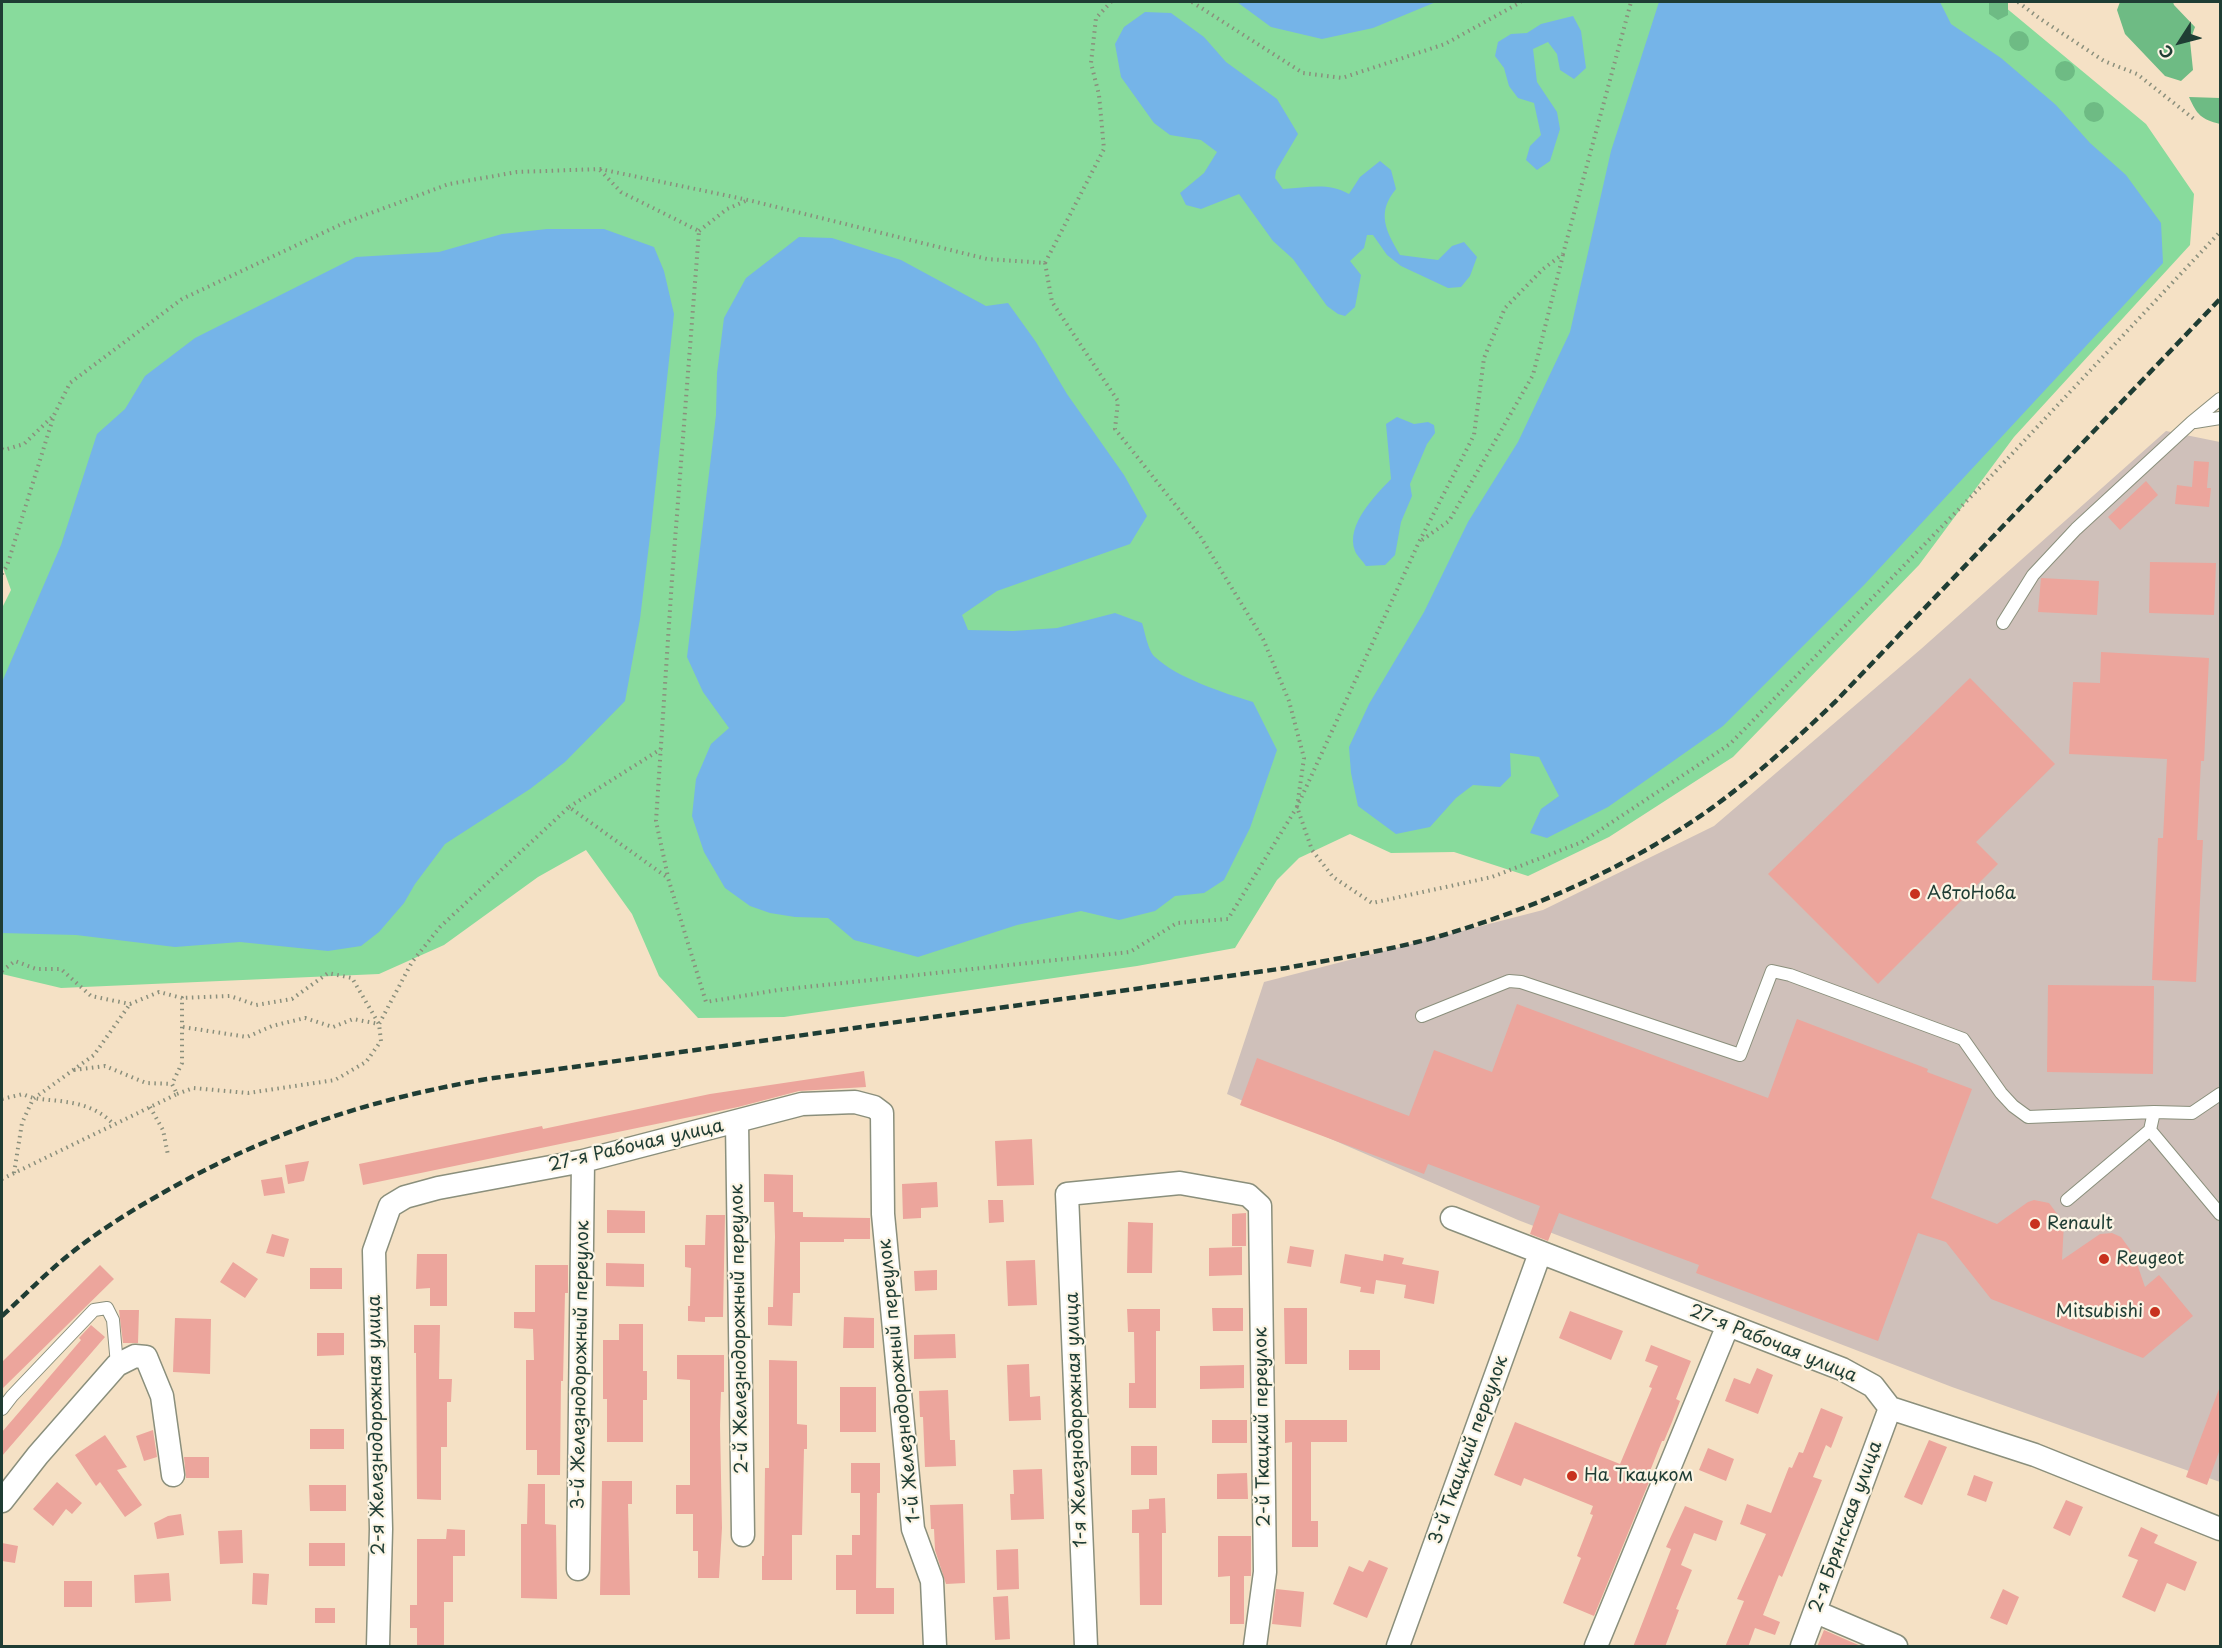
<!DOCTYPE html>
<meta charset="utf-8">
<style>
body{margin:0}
#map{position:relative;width:2222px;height:1648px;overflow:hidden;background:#f5e1c5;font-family:"Playpen Sans",sans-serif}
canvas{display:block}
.frame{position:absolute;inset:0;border:3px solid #1f3d34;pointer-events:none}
.north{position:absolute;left:2150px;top:12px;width:60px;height:60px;-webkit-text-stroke:4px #fcf5e5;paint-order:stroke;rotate:234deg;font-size:16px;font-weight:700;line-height:24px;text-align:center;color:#1f3d34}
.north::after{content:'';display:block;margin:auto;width:21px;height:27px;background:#1f3d34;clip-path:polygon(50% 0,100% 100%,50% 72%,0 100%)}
</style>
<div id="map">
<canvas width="2222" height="1648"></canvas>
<div class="frame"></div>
<div class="north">С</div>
</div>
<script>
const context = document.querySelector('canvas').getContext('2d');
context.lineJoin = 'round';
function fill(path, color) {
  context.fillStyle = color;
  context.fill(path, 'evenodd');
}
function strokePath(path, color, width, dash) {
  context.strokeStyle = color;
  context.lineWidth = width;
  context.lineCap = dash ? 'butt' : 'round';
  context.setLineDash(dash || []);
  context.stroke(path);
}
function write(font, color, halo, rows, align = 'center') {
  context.font = font + ' "Playpen Sans",sans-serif';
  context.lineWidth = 4.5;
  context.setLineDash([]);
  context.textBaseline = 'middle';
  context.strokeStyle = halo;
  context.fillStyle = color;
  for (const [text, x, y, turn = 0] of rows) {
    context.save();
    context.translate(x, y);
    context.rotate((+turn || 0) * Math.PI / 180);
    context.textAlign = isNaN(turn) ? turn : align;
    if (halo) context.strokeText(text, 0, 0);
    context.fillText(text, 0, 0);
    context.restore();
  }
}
fill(new Path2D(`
 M2166 431 2220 442V1482L1952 1387 1518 1220 1227 1094 1264 982 1543 910 1714 826 1921 649Z`), '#cfc0ba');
fill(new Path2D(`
 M2 2H1999L2146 124 2194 194 2190 245 2014 437 1919 565 1733 757 1609 837 1528 876 1454 852 1391 853 1350 834 1299 858 1277 880 1235 948 1137 966 784 1017 698 1018 659 976 632 914 586 850 538 877 444 945 379 974 61 988 2 974V608L11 590 2 565Z`), '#88db9c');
fill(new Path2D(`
 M1991 2 2008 3V15L1998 20 1989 14V3Z
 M2120 2H2173L2174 5 2195 27 2190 41 2193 70 2181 81 2165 76 2125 34 2117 10Z
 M2009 41a10 10 0 1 1 20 0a10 10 0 1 1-20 0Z
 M2055 71a10 10 0 1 1 20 0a10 10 0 1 1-20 0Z
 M2189 97 2220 98V124C2201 119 2197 115 2189 97Z
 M2084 112a10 10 0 1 1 20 0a10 10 0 1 1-20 0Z`), '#6ebb84');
fill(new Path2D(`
 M1237 2H1436L1373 28 1322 39 1271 27Z
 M1659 2H1940L1951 24 2001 58 2056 105 2090 143 2126 175 2161 223 2163 263 1864 585 1723 726 1608 807 1547 838 1530 833 1541 809 1559 796 1539 757 1510 753 1511 776 1500 787 1473 785 1456 798 1430 827 1396 834 1358 806 1351 773 1349 747 1369 704 1424 612 1468 522 1518 442 1570 332 1611 151Z
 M1145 12 1171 13 1204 37 1226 62 1277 99 1298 134 1276 171 1275 178 1283 189C1308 188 1327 182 1349 194L1360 177 1380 161 1391 170 1396 189C1376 213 1386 231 1400 255L1438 260 1452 246 1464 242 1477 257 1470 276 1461 287 1448 288 1401 266 1387 255 1373 235H1367L1364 248 1350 261 1361 275 1355 307 1345 316 1338 314 1327 306 1293 259 1273 241 1239 194 1201 209 1186 205 1180 193 1204 173 1217 152 1201 140 1170 135 1154 123 1121 77 1115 44 1124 27Z
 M1573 16 1581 31 1586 68 1574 79 1560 70 1557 54 1548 42 1533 49 1537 82 1557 112 1560 129 1550 161 1537 170 1526 160 1530 146 1541 135 1534 103 1518 98 1509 86 1504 68 1495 56 1498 42 1511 34 1527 33 1541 24Z
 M547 229H604L654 247 664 271 674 314 651 528 640 619 625 701 565 762 530 789 445 844 415 884 404 903 379 932 361 946 328 951 240 942 175 947 76 935 2 933V682L61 545 97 434 125 409 145 376 195 338 356 257 439 252 502 234Z
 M799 237 832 238 901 260 986 306 1008 303 1036 342 1067 394 1124 475 1147 516 1130 544 997 591 962 615 968 630 1013 631 1057 628 1115 613 1142 623C1145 632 1148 651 1155 657 1177 678 1224 693 1253 702L1277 750 1250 828 1224 880 1204 893 1175 896 1155 911 1119 920 1081 911 1017 925 918 957 854 940 828 918 795 917 770 913 750 906 725 888 704 852 692 816 696 779 711 744 729 728 703 692 687 657 716 415 717 373 724 318 746 278Z
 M1397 417 1414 424 1428 422 1434 425 1435 433 1427 444 1410 484 1412 496 1401 522 1395 555 1385 565 1366 566C1363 561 1357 556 1355 551 1345 525 1376 495 1391 479L1386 424Z`), '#75b4e8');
fill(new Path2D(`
 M2194 461 2209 462 2207 488H2211L2209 507 2175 504 2177 485 2192 487Z
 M2146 481 2158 495 2120 530 2108 517Z
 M2150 562 2216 563 2214 615 2149 613Z
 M2041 578 2099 581 2097 615 2038 612Z
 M2101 652 2209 658 2204 761H2201L2197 840H2203L2196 982 2152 980 2158 838H2163L2167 759 2069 754 2073 682 2100 683Z
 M1970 678 2055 764 1976 842 1998 864 1878 984 1768 874Z
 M2048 985 2154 986 2153 1074 2047 1072Z
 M1517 1004 1768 1098 1797 1019 1928 1069 1927 1072 1972 1089 1931 1198 1997 1224 2028 1202 2034 1200 2049 1203 2064 1223 2062 1260 2100 1234 2112 1233 2121 1237 2134 1255 2145 1287 2159 1275 2193 1316 2143 1358 1991 1299 1946 1242 1918 1233 1878 1341 1696 1273 1699 1265 1559 1213 1548 1241 1530 1234 1540 1206 1428 1164 1424 1174 1240 1105 1257 1058 1409 1116 1434 1050 1492 1072Z
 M864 1071 866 1087 799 1091 738 1107 363 1185 359 1164 542 1126 543 1129 710 1094Z
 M1032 1139 1034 1185 997 1186 995 1141Z
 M309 1161 304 1181 288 1184 285 1165Z
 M764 1174 793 1175V1212H803V1217L870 1218V1239H844V1242H800V1293H793L792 1326 768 1325V1307H773L775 1237 774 1202H764Z
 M282 1177 285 1193 264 1196 261 1180Z
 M937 1182 938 1207 921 1208V1218L903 1219 902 1184Z
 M988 1200H1003L1004 1222 989 1223Z
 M607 1210 645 1211V1233H607Z
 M1246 1213V1246H1232V1214Z
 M706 1215H725L723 1317H705V1322L688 1321V1306H690L691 1268 685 1267V1245H705Z
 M1128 1222 1153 1223 1152 1273H1127Z
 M272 1234 289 1239 284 1257 266 1253Z
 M1290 1246 1314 1250 1311 1267 1287 1263Z
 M1242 1247V1275L1209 1276V1248Z
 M417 1254H447V1306H430V1288L416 1289Z
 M1345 1254 1383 1261 1384 1254 1404 1258 1402 1264 1439 1271 1434 1304 1404 1298 1406 1285 1376 1280 1374 1294 1360 1292 1361 1287 1340 1283Z
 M1035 1260 1037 1305 1008 1306 1006 1261Z
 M233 1262 258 1279 245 1298 220 1282Z
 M606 1263 644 1264V1287L606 1286Z
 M100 1265 114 1279 2 1389V1362Z
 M535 1265H568V1293H565L563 1381H561L560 1475H537V1450H526V1360H534L533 1329 514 1328V1312H535Z
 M310 1268H342V1289H310Z
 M937 1270V1290L915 1291 914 1271Z
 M1212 1308H1243V1331H1213Z
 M1284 1308H1307V1364H1285Z
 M1127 1309H1160V1331H1156V1408H1129V1383H1135L1134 1332H1128Z
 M119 1310H139L138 1343H123Z
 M1570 1311 1623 1331 1611 1360 1559 1338Z
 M844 1317 874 1318V1348H843Z
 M175 1318 211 1319 210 1374 173 1372Z
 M619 1324H643V1371H647V1400H643V1442H607V1399H603V1340H619Z
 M91 1325 105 1337 2 1456V1432L81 1340 79 1338Z
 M414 1325H440L439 1379H452L451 1402H447V1447H441V1500L417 1499 416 1353H414Z
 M317 1333H344V1355L317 1356Z
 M955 1334 956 1358 914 1359V1335Z
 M1651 1345 1691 1361 1676 1399 1680 1401 1672 1422 1664 1441H1662L1648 1476 1651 1477 1594 1616 1563 1603 1581 1558 1577 1556 1593 1515 1590 1514 1593 1506 1524 1478 1521 1486 1494 1475 1515 1422 1620 1464 1652 1388 1649 1387 1658 1366 1645 1361Z
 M1349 1350H1380V1370H1349Z
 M677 1355H724V1392H721L720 1425 722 1528 719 1578H698V1551H693V1514H676V1485H690V1380L677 1379Z
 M769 1360 797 1361V1424L807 1425V1449H804L802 1535H792V1580H762V1556H764L765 1468H769Z
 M1029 1364 1030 1397 1040 1396 1041 1420 1009 1421 1007 1365Z
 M1244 1365V1388L1200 1389V1366Z
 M1757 1368 1773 1375 1758 1414 1725 1401 1734 1378 1750 1384Z
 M840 1387H876V1432H840Z
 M2219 1389H2220V1449L2207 1485 2186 1477Z
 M948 1390 950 1440H955L956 1466 925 1467 923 1417H920L919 1391Z
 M1821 1408 1843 1417 1831 1448 1826 1445 1813 1477 1822 1480 1782 1577 1779 1575 1763 1615 1780 1622 1775 1635 1755 1628 1748 1647H1725L1744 1601 1737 1599 1766 1534 1740 1524 1747 1504 1771 1513 1789 1467 1792 1468 1799 1452 1803 1453Z
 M1212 1420H1247V1443H1212Z
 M1285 1420H1347V1442H1311V1521H1318V1547H1292V1442L1285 1443Z
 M310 1429H344V1449H310Z
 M153 1430 157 1457 144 1461 136 1436Z
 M105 1435 127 1467 117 1470 142 1505 125 1517 100 1482 96 1486 75 1455Z
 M1929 1440 1947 1447 1922 1505 1904 1497Z
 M1131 1446H1157V1475H1131Z
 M1708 1448 1734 1459 1726 1481 1699 1470Z
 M184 1457H209V1478H186Z
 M851 1463H880V1493H877L876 1588H894V1614H856V1590H836V1555H852V1535H860V1493H851Z
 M1042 1469 1044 1519 1011 1520 1010 1494H1014L1013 1470Z
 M1247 1473 1248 1499H1217V1474Z
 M1974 1475 1993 1482 1986 1502 1967 1495Z
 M602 1481H632V1504H628L630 1595H600Z
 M57 1482 82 1503 72 1514 66 1509 53 1526 33 1509Z
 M528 1484H545V1524L556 1525 557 1599 521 1598V1524H527Z
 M309 1485H346V1511H310Z
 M1165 1498 1166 1533H1162V1605H1140L1139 1533H1132V1510L1149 1509V1499Z
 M2066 1500 2083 1507 2070 1536 2053 1528Z
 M963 1504 965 1583 946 1584 935 1550 934 1529H931L930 1505Z
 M1685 1506 1723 1521 1716 1541 1694 1533 1681 1565 1692 1570 1676 1609 1679 1610 1665 1647H1633L1671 1549 1666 1547Z
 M181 1514 184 1535 157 1539 154 1523 168 1516Z
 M2141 1527 2158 1535 2154 1543 2197 1562 2185 1591 2167 1583 2155 1612 2122 1597 2138 1560 2128 1556Z
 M447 1529 465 1530V1556H453V1602H444V1647H417V1628H410V1605H417V1539H446Z
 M242 1530 243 1563 220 1564 218 1531Z
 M1218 1536H1251V1576H1244V1624H1230V1576L1218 1577Z
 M2 1543 18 1546 15 1563 2 1561Z
 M309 1543H345V1566H309Z
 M1018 1549 1019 1589 997 1590 996 1550Z
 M1369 1560 1388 1568 1367 1618 1333 1604 1349 1566 1363 1572Z
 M169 1573 171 1601 135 1603 134 1575Z
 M253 1573 269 1574 267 1605 252 1604Z
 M64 1581H92V1607H64Z
 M1276 1589 1304 1592 1301 1627 1272 1624Z
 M2003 1589 2019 1597 2007 1625 1990 1618Z
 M1008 1596 1010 1639 995 1640 993 1597Z
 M315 1608H335V1623H315Z
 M1824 1630 1863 1647H1817Z`), '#eca59c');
const service = new Path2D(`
 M2195 422 2220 418
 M2003 623 2033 575 2076 529 2192 422 2220 399
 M1422 1016 1509 981 1521 982 1740 1055 1772 971 1790 975 1963 1039 2001 1093 2013 1106 2028 1117 2154 1112 2192 1113 2220 1094
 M2150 1130 2220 1214
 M2067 1200 2150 1130 2154 1112
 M2 1409 12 1396 94 1310 107 1308 113 1320 117 1365`);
const minor = new Path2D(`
 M737 1122 743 1535
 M1452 1218 1842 1369 1873 1386 1890 1408 2035 1455 2220 1529
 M2 1501 38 1455 117 1365 135 1356 146 1357 162 1396 173 1475
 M578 1569 583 1161
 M1816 1612 1896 1646
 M378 1646 381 1529 374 1251 390 1206 405 1197 438 1188 583 1161 802 1104 855 1102 874 1107 882 1113 883 1214 913 1529 932 1581 935 1646
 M1086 1646 1067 1194 1180 1183 1248 1195 1260 1206 1265 1572 1255 1646
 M1398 1646 1540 1253
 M1596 1646 1728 1325
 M1802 1646 1890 1408`);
strokePath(service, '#8a8f7c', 14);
strokePath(minor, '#8a8f7c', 25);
strokePath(new Path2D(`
 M1192 2 1303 73 1342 78 1445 44 1521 2
 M2018 2 2039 18 2104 61 2137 74 2194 119
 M600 170 621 192 699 231 672 579 656 821 668 877
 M699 231 727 209 748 200
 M1045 263 1052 302 1118 401 1115 429 1200 536 1263 639 1289 701 1304 758 1297 807 1312 850 1333 877 1372 903 1492 877 1582 842 1730 744 1994 473 2220 232
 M2 449 4 450 24 444 54 415
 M1422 540 1449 521 1533 375 1563 255
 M2 574 7 566 54 415 70 383 182 299 344 223 449 184 517 172 600 169 748 200 987 259 1045 263 1104 149 1099 95 1091 63 1096 18 1111 2
 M569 807 661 749
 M2 971 15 961 36 969H61L91 996 130 1004 159 992 182 998V1063L172 1084 177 1094 2 1179
 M183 1027 247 1037 272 1026 305 1018 333 1027 353 1019 379 1024 412 962 440 927 569 807 668 878 706 1002 778 990 1130 952 1177 923 1228 919 1297 807 1419 542 1474 435 1484 358 1505 308 1543 269 1563 254 1631 2
 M74 1070 105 1066 146 1083 172 1084
 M177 1094 193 1088 248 1093 335 1080 366 1062 381 1041 379 1024 352 978 328 973 292 999 256 1005 230 996 182 998
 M2 1099 23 1094C37 1101 51 1099 66 1102 83 1104 102 1111 113 1124
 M150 1107 163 1130 168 1155
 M14 1173 22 1123 33 1099 94 1055 130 1004`), '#8a8f7c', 4, [1.5, 4.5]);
strokePath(service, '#fff', 12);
strokePath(minor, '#fff', 22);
strokePath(new Path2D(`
 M2 1316C23 1297 43 1276 65 1258 99 1230 137 1207 175 1186 278 1129 373 1099 487 1079L1286 968C1345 957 1405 948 1463 929 1546 903 1624 867 1696 819 1746 785 1791 744 1835 702L2220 299`), '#1f3d34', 4.5, [9, 4.5]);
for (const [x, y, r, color] of [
 [1915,894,6,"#c8321e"],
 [2035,1224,6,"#c8321e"],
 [2104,1259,6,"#c8321e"],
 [2155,1312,6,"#c8321e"],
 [1572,1476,6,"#c8321e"]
]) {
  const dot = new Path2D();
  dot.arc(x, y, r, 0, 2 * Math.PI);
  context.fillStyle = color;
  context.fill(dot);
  strokePath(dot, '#fcf5e5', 2);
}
write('18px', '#1f3d34', '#fcf5e5', [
 ["АвтоНова",1927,894],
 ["Renault",2047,1224],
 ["Reugeot",2116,1259],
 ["Mitsubishi",2143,1312,"right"],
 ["На Ткацком",1584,1476]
], 'left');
write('18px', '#1f3d34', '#fcf5e5', [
 ["27-я Рабочая улица",636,1146,-13],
 ["2-й Железнодорожный переулок",740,1329,-91],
 ["27-я Рабочая улица",1773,1344,22],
 ["3-й Железнодорожный переулок",581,1365,-89],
 ["1-й Железнодорожный переулок",900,1381,-96],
 ["1-я Железнодорожная улица",1077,1420,-92],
 ["2-я Железнодорожная улица",377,1425,-91],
 ["2-й Ткацкий переулок",1263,1427,-91],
 ["3-й Ткацкий переулок",1469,1450,-70],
 ["2-я Брянская улица",1846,1527,-70]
]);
</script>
